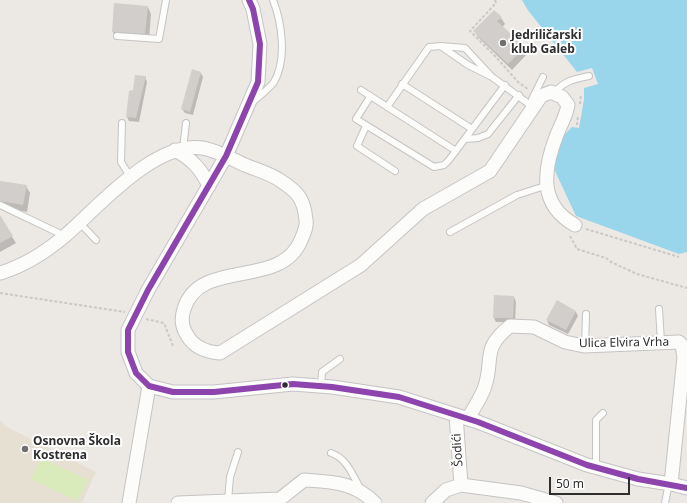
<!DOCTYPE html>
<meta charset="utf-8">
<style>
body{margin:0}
#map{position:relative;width:687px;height:503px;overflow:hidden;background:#ece8e4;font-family:"Noto Sans",sans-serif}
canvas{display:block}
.scale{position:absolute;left:549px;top:477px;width:81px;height:18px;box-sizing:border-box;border:2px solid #2e2e2e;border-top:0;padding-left:5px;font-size:12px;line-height:14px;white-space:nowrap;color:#2e2e2e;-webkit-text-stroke:3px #fff;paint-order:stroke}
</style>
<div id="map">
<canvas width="687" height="503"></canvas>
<div class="scale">50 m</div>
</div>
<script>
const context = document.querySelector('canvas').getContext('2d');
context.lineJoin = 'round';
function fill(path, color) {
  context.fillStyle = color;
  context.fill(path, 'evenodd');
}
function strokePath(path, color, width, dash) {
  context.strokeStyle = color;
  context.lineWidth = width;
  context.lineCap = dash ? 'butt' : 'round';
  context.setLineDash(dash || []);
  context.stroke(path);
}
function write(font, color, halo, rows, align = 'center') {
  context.font = font + ' "Noto Sans",sans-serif';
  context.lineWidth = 4;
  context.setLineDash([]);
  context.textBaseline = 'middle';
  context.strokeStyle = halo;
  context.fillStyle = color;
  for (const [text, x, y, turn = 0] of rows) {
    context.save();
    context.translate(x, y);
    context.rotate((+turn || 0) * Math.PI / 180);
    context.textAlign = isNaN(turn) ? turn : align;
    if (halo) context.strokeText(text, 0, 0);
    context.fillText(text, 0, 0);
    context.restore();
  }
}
fill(new Path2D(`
 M0 420 5 426 96 472 82 503H0Z`), '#e6e0d3');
fill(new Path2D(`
 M41 458 88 480 77 501 31 479Z`), '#d9eabb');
fill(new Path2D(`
 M522 0H687V252L679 254 576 216 554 169 561 138 572 127 579 128 584 99V88L598 84 592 68 577 72 527 9Z`), '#99d6ec');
fill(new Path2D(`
 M148 7 151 14 149 40 116 39 113 32Z
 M501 18 505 24 502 27 524 48 527 54 512 70 478 37 475 31Z
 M201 73 203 77 193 115 185 113 182 109Z
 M145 77 147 82 139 122 129 121 127 117 134 91Z
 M0 185 26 186 30 193 27 212 1 207Z
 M2 221 16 243 0 252V222Z
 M514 297 516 302 515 322H496L494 318Z
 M557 301 576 312 578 316 568 334 549 325 547 320Z`), '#0003');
fill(new Path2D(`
 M114 3 148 6 145 34 112 32Z
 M494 10 502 17 497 21 525 47 508 64 473 31Z
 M192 69 201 72 190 112 181 109Z
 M135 75 146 76 136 118 126 117 129 91 133 90Z
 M0 181 27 185 23 205 0 201Z
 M0 215 13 236 0 243Z
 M494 295 514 296 513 318H493Z
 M557 300 576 311 566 330 546 320Z`), '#d1cecb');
const service = new Path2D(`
 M117 36 159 39 166 0
 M442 47 468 65 492 77 533 107
 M402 84 472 129
 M361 90 456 151
 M554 93C564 81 574 79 589 76
 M370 97 356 119 434 167 444 165 449 160 505 85
 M532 99 543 77
 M254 101C260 95 269 89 274 82 287 60 282 23 273 0
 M387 107 429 47 441 46 465 48 492 77
 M122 123 121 162 131 178
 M366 126 357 146 395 171
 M465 139 478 138 488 134 519 95
 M183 149 186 123
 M0 205 65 236
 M79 222 96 240
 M450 232 517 195 545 186
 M659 309 661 342
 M585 346 586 314
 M321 386 322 372 340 359
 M331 453C347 458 353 476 361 490
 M596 467V420L603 413
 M228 501 230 477 238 452
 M665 503 669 483`);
const minor = new Path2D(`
 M249 0 253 9 260 44 258 82 226 156 148 290 128 330V352L136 373 149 386 173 392H214L293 384 332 387 399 397 478 422 587 465 638 479 671 484 687 488
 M175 150C192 159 201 169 209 186
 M0 273C24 266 47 251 66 235 99 206 154 142 202 148 216 150 232 159 245 165 257 170 270 173 281 181 298 192 304 199 306 220 307 227 304 233 301 240 281 290 200 257 184 309 181 318 181 326 187 335 194 348 206 352 220 353L361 265 423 209 490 171 541 96 551 92 562 97 568 105C566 117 560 126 556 137 543 171 539 205 575 225
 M456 415 461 485
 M468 419C473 409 480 399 484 389 495 359 480 350 510 326L534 327 565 342 584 346 679 342 682 345 684 357 671 484
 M129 503 149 386
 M178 503 280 499 304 480C333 482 354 482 375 503
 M432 503 446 490 461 485 521 493 556 503`);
strokePath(service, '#c5c4c5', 8);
strokePath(minor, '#c5c4c5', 15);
strokePath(new Path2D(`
 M495 0 496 3 470 31 495 56 518 82 529 90
 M580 104 581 95
 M577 125 578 116
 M586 229 679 257
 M570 236 577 249 606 258 611 262 637 274 687 288
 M0 293 125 312
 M146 319 164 323 173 346`), '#c9c9c8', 2, [3, 2]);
strokePath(service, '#fcfcfb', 6);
strokePath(minor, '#fcfcfb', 13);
strokePath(new Path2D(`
 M249 0 253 9 260 44 258 82 226 156 148 290 128 330V352L136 373 149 386 173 392H214L293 384 332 387 399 397 478 422 587 465 638 479 687 488`), '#8e44ad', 6);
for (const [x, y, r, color] of [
 [503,43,4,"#706f6e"],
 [285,385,3.5,"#2e2e2e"],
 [25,449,4,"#706f6e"]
]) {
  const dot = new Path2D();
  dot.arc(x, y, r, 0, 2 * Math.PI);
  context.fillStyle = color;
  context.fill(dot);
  strokePath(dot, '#fff', 1.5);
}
write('bold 12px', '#2e2e2e', '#fff', [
 ["Jedriličarski",511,36],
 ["klub Galeb",511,50],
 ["Osnovna Škola",33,442],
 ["Kostrena",33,456]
], 'left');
write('12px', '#2e2e2e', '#fff', [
 ["Ulica Elvira Vrha",624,343,-1],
 ["Šodići",458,450,-94]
]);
</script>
